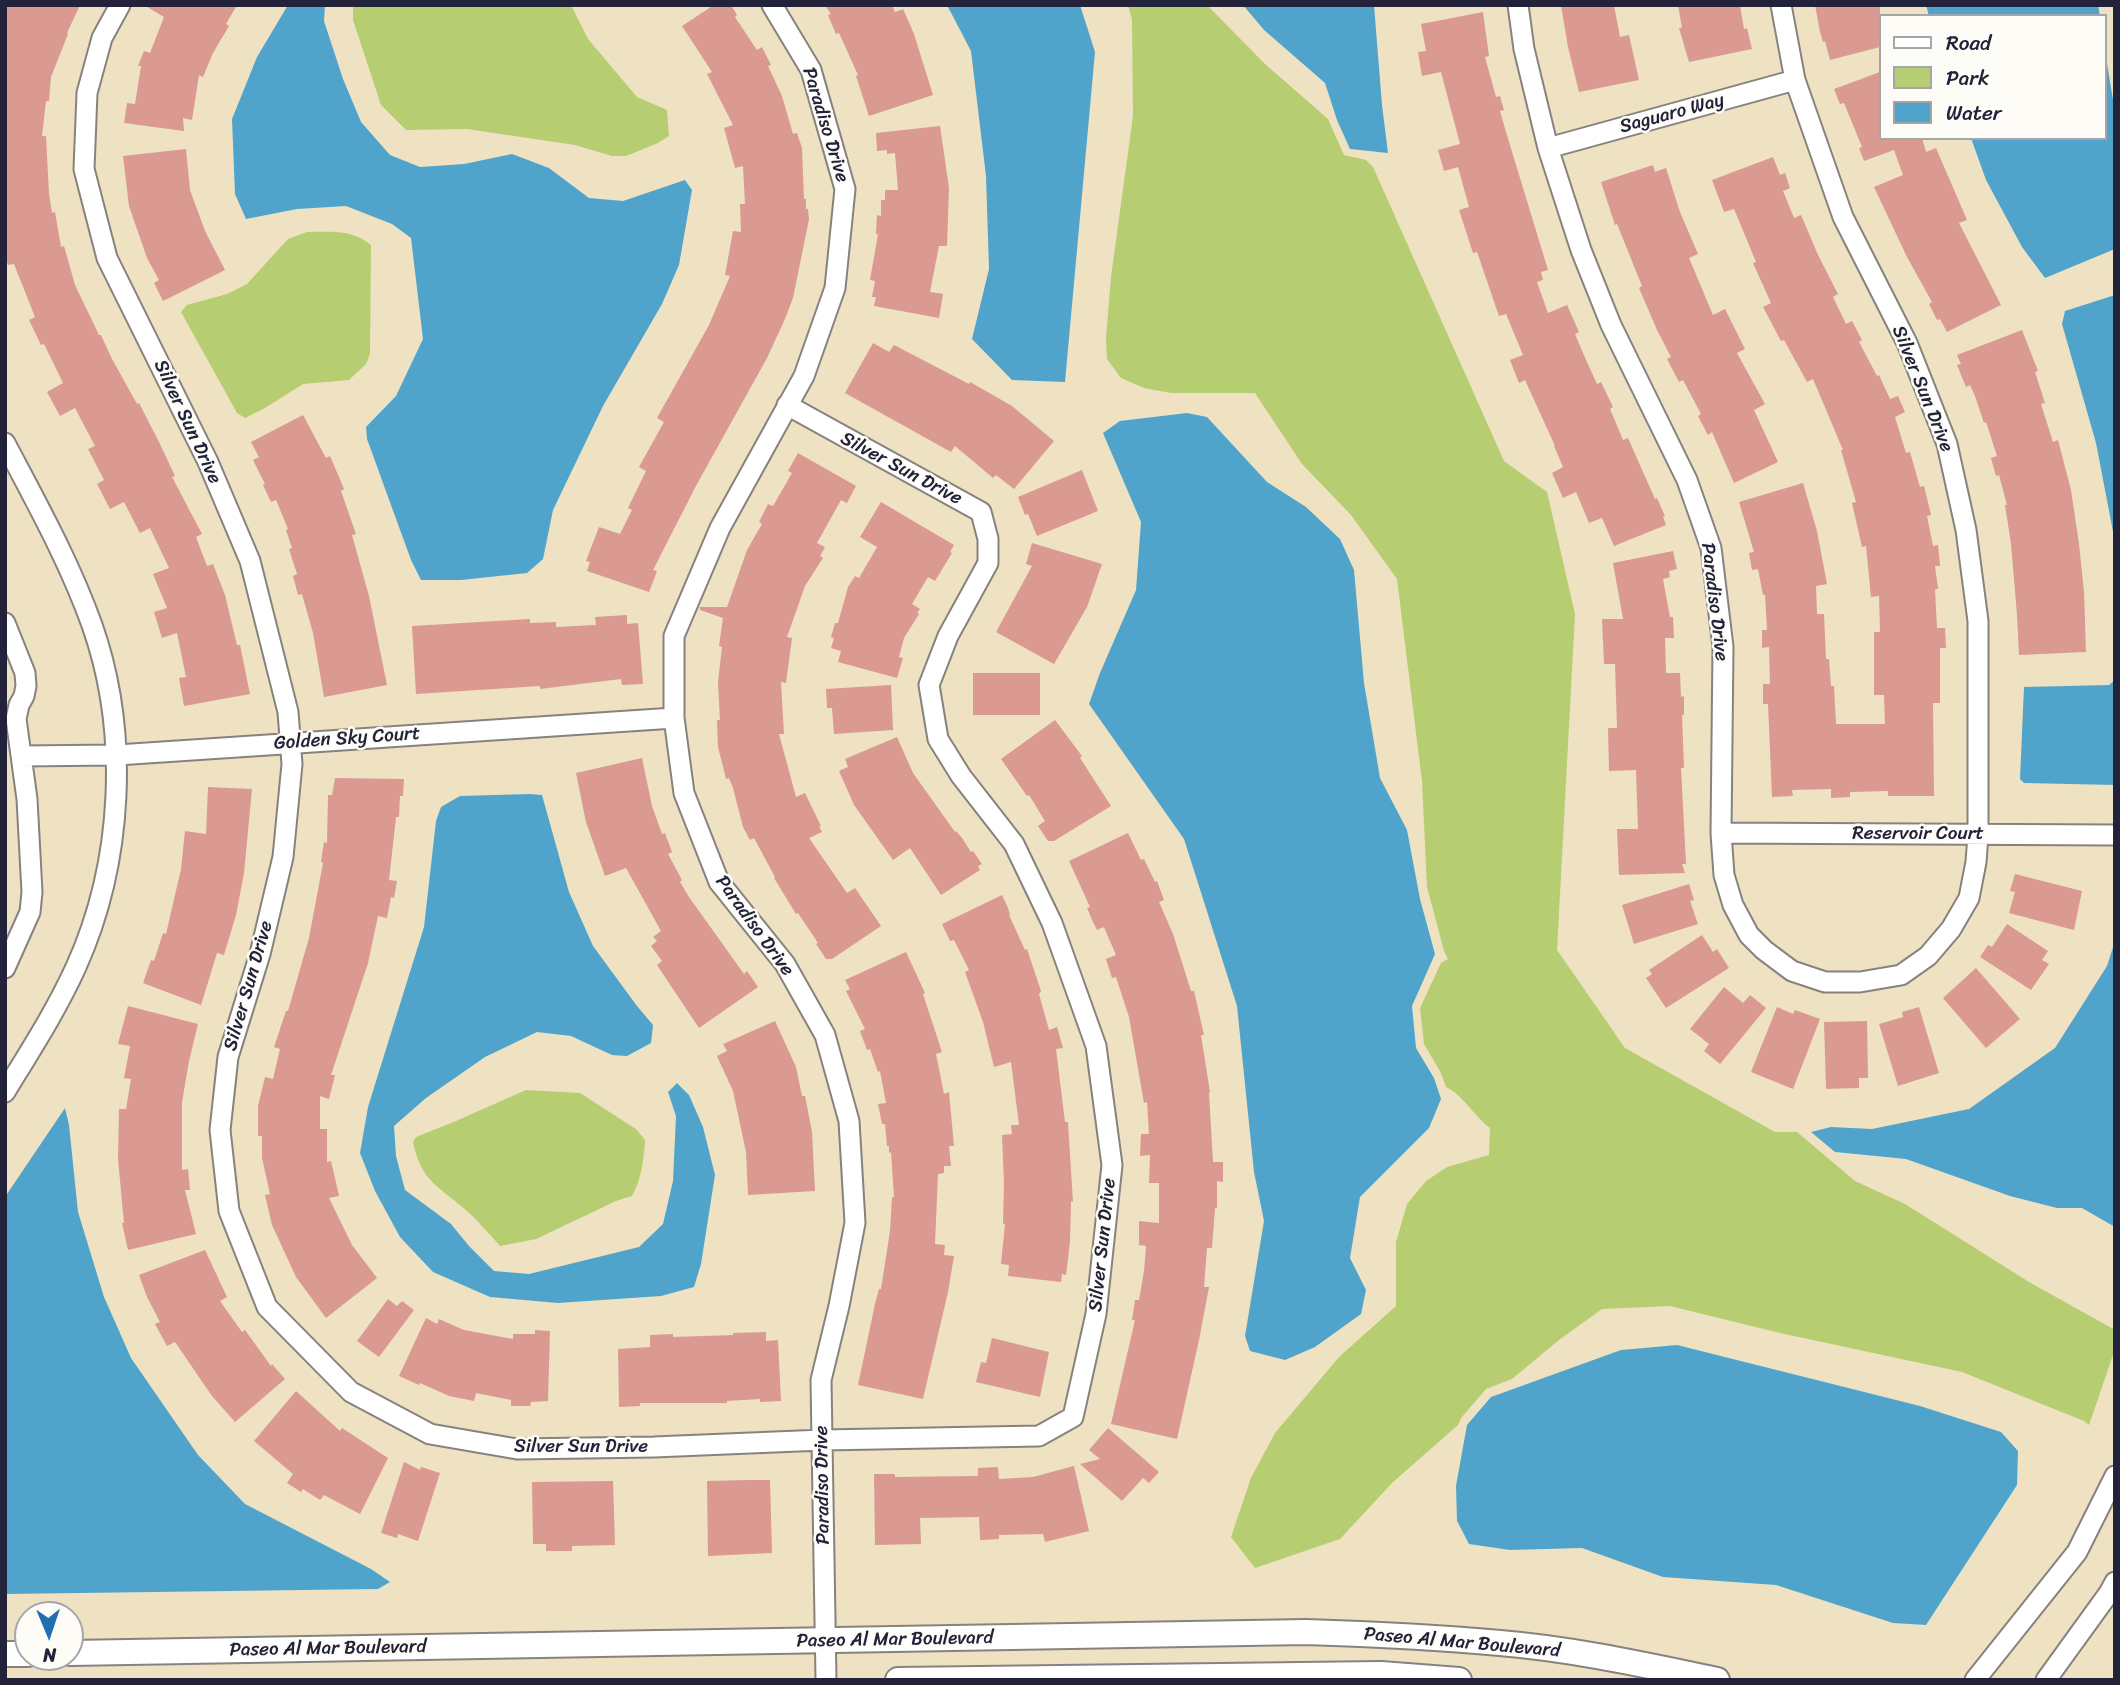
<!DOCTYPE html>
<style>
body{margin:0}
#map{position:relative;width:2120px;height:1685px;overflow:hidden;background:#eee2c2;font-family:Sriracha,sans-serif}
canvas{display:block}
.frame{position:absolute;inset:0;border:7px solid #22223b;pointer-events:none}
.legend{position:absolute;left:1879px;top:14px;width:228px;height:126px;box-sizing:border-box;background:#fdfcf7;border:2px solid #a5a5ac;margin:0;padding:9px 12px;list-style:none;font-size:21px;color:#22223b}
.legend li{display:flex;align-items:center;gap:14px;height:35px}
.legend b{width:35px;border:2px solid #a5a5ac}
.north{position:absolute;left:14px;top:1601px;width:70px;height:70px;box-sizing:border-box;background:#fdfcf7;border:2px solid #a5a5ac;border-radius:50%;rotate:178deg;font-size:19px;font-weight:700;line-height:28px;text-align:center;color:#22223b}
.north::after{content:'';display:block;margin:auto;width:24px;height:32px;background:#1f6fb2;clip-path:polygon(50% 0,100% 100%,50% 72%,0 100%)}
</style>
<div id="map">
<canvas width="2120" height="1685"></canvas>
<div class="frame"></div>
<ul class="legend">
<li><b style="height:9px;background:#fff"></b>Road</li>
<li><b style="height:19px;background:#b7cd71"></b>Park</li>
<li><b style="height:19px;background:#50a4cb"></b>Water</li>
</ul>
<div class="north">N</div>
</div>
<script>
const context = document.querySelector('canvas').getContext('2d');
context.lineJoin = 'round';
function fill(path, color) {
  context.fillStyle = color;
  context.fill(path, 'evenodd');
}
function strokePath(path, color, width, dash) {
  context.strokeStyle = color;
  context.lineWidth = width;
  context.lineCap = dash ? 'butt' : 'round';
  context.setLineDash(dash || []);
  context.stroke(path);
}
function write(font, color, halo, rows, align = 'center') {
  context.font = font + ' Sriracha,sans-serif';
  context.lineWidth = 5;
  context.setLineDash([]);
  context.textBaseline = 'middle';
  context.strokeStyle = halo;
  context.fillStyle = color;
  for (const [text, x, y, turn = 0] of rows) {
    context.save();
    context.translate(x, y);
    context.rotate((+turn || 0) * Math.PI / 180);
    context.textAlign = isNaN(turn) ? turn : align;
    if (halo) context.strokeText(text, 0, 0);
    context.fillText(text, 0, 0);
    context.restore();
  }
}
fill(new Path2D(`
 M353 5H571L588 39 637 97 667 110 669 136 658 143 626 156H612L575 145 467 129 406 130 381 105 353 20Z
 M1128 5H1207L1265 64 1328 119 1344 155 1366 160 1373 167 1504 461 1547 492 1575 614 1557 950 1625 1048 1775 1132H1797L1855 1181 1905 1204 2029 1282 2115 1330V1349L2089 1425 2084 1421 1962 1372 1780 1333 1670 1306 1602 1309 1559 1340 1512 1379 1486 1389 1461 1418 1458 1425 1393 1482 1340 1539 1255 1568 1231 1537 1251 1478 1275 1433 1339 1357 1396 1306V1242L1407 1204 1426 1181 1447 1167 1489 1155 1490 1128C1474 1116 1464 1096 1446 1087L1441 1073 1424 1044 1420 1008 1441 963 1448 959 1444 951 1427 887 1422 781 1397 579 1351 515 1302 464 1255 393H1171L1144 388 1121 378 1107 359 1106 337 1111 277 1133 116 1132 20Z
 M307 232C331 232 352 229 371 245L370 354 366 364 349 380 303 384 265 408 245 418 237 413 181 312 187 305 227 294 247 284 288 239Z
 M526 1090 580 1093 636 1129 645 1140C644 1158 641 1181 632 1196L616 1201 536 1239 500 1246C490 1235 480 1223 469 1213 441 1187 421 1183 413 1142L416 1137 456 1121Z`), '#b7cd71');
fill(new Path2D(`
 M288 5H325L324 21 343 79 361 122 390 155 420 167 464 164 512 154 549 168 589 198 623 201 685 180 692 190 679 265 662 304 603 406 553 510 543 559 527 573 461 580H421L411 560 367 439 366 427 396 396 423 339 411 238 392 224 346 206 297 209 246 219 235 194 232 119 257 57Z
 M947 5H1080L1095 52 1065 382 1012 380 972 339 989 269 986 176 971 51Z
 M1243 5H1374L1382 105 1388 153 1350 149 1337 120 1325 83 1264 30Z
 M1926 5H2098L2100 16H1929Z
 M2104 45 2115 112V249L2045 278 2022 247 1986 180 1971 138H2104Z
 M2115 295V542L2096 443 2062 324 2065 311Z
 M1187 413 1207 417 1267 482 1306 507 1340 539 1354 570 1364 683 1380 778 1407 830 1420 899 1435 954 1412 1006 1416 1048 1434 1078 1441 1099 1429 1128 1360 1197 1350 1258 1366 1290 1361 1314 1315 1347 1285 1360 1250 1351 1245 1336 1264 1221 1254 1172 1237 1006 1184 839 1089 704 1100 673 1136 590 1141 522 1103 433 1120 421Z
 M2115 680V785L2024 783 2020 779 2024 687 2109 685Z
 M529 794 542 795 569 892 593 946 637 1006 653 1025 651 1043 627 1056 612 1055 571 1036 537 1032 485 1057 426 1098 394 1126 396 1156 405 1190 451 1224 469 1246 494 1271 529 1274 639 1247 663 1224 673 1181 676 1116 668 1092 677 1083 689 1095 703 1127 715 1175 701 1264 694 1287 661 1296 558 1303 490 1297 433 1272 400 1237 375 1191 360 1153 368 1107 424 927 436 821 441 807 460 796Z
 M2115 941V1227L2082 1208H2057L2010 1196 1906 1159 1835 1152 1811 1132 1831 1127 1872 1129 1969 1109 2055 1048 2107 966Z
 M65 1108 69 1125 78 1212 104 1297 131 1358 198 1455 245 1504 371 1569 390 1582 378 1589 5 1594V1197Z
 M1677 1345 1920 1406 2001 1432 2018 1451 2017 1485 1926 1625 1893 1623 1776 1585 1663 1577 1582 1548 1510 1550 1469 1544 1457 1521 1456 1486 1467 1425 1491 1397 1621 1350Z`), '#50a4cb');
fill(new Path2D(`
 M5 5H80L67 33 68 34 51 77 49 101H46L42 136H46L49 194 52 213 55 212 61 247 64 246 75 285 99 335H101L112 359 137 404 139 403 160 444 175 476 172 477 202 534 196 537 207 566 213 564 225 595 237 645H240L250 694 184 706 179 678 186 677 177 633 162 638 154 612 167 608 153 574 169 568 150 528 140 533 124 502 110 509 97 484 104 480 88 449 95 446 75 408 60 416 47 392 63 383 44 344 41 345 29 320 35 317 14 264 8 265 5 256Z
 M144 5H237L226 24 229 26 213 53 203 77 199 75 192 120 183 118 184 131 124 123 127 103 135 104 141 66H138L144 51 150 53 164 17Z
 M714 5H731L737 15 735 17 757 50 762 47 771 65 768 66 782 96 793 134 797 133 802 148 804 199H806V209H808L809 219 793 298 785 319 767 358 697 484 653 570 657 571 649 592 587 571 590 562 586 561 599 527 620 534 632 510 628 508 646 471 639 467 664 422 657 418 709 325 730 276 725 275 733 231 741 232 740 204H745L743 166 735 168 724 128 733 125 707 74 712 72 682 26Z
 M825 5H892L895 12 903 9 914 34 933 95 869 116 856 76 858 75 839 33 836 34 828 15 831 14Z
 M1561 5H1614L1620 37 1629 35 1639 80 1579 92 1568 47Z
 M1678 5H1740L1744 29 1747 28 1752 49 1689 62 1679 28H1682Z
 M1815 5H1880V47L1830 60 1825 41 1823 42 1820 32Z
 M1483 12 1489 56 1485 57 1496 97 1500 96 1504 110 1500 111 1506 132 1548 270 1541 272 1543 280 1537 282 1548 313 1567 305 1579 332 1575 334 1586 360 1597 384 1601 382 1613 407 1610 409 1623 440 1628 438 1655 499 1657 498 1665 516 1663 517 1666 525 1614 546 1602 518 1589 523 1576 492 1563 498 1552 473 1563 467 1554 446H1555L1525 380 1519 383 1510 360 1523 355 1506 314 1499 316 1477 252 1473 253 1459 210 1469 207 1458 167 1444 171 1438 150 1460 144 1441 72 1422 76 1418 52 1426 51 1421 24Z
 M1880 72V138H1922L1926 152 1936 148 1967 220 1959 223 2001 305 1947 332 1940 319 1937 320 1929 304 1932 302 1907 257 1874 187 1903 175 1894 150 1864 161 1859 148 1862 147 1844 103 1840 104 1834 89Z
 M940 126 949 188 947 246H939L930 292 943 294 939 318 874 306 876 297H872L875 281 870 280 878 234H876L877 215 881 216V200H885V190H898L895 153 887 154V150L877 151 876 133Z
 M186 149 190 190 205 231 225 270 163 301 154 283 159 280 147 258 129 206 123 156Z
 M1773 157 1780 175 1785 173 1790 188 1783 191 1794 218 1801 215 1818 255 1838 294 1833 297 1846 324 1852 321 1862 340 1859 342 1877 376 1879 375 1890 399 1898 396 1905 412 1895 417 1906 453 1910 452 1920 487 1924 486 1931 515 1927 516 1933 546 1938 545 1940 566H1935L1938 589H1935L1937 628H1945L1946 648H1940V703H1933L1934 796H1888V791L1850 792V797L1831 798V789L1792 790 1793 796 1772 797 1768 704H1763V684H1770L1769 647 1762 648V630H1767L1765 595H1763L1758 569 1752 570 1749 553 1754 552 1739 502 1803 483 1817 531 1827 584 1816 586 1817 614H1824L1826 659H1829L1831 686H1834L1836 724H1885L1884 695H1874V632H1880L1879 596 1871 597 1866 546 1862 547 1852 503 1856 502 1841 450H1843L1813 379 1807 382 1784 340 1781 341 1763 307 1771 303 1753 263 1756 262 1734 209 1724 212 1712 180Z
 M1653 165 1655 172 1666 168 1680 212 1698 254 1689 258 1713 315 1725 309 1745 349 1737 353 1765 404 1754 410 1778 462 1734 483 1712 432 1708 435 1698 416 1701 414 1683 380 1679 382 1667 359 1671 357 1657 330 1639 288 1642 286 1617 224 1615 225 1601 182Z
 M2022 330 2038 371 2035 372 2045 403 2041 404 2053 442 2058 440 2071 490 2079 544 2084 592 2086 652 2019 655 2017 615 2011 544 2005 505H2007L1999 475 1996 476 1991 458 1997 456 1986 422 1984 423 1975 396 1970 385 1966 387 1957 365 1961 364 1957 355Z
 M873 343 889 352 894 345 969 384 970 382 1012 406 1054 441 1014 489 996 475 993 478 955 446 951 452 845 393Z
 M303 415 326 458 330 456 344 489 341 491 356 534 352 535 369 596 387 685 324 697 313 633 302 594 298 595 293 576 297 574 289 549 292 548 286 530 288 529 276 500 271 502 263 485 265 484 253 460 259 457 251 442Z
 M798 453 856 486 847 503 841 500 817 543 825 547 820 556 823 558 805 586 787 637 792 638 786 683 781 682 784 734H779L796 797 805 793 821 826 819 827 822 832 809 838 847 893 855 888 881 926 832 959H826L816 944 818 943 798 913 796 914 774 878 775 877 754 838 750 840 743 827 733 788 729 778 726 779 718 747 717 720H720L718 682 722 647 719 646 723 618 700 610V607H727L747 550 762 524 759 522 768 504 773 506 792 473 788 471Z
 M1082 470 1098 511 1037 536 1028 514 1025 515 1018 497Z
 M881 502 954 545 950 552 952 553 935 581 928 577 912 604 920 609 917 613 919 614 904 638 899 657 903 658 897 678 838 662 841 651 831 648 834 638 831 637 835 623H838L848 587 855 576 859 578 877 547 860 537Z
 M1032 543 1102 564 1087 607 1054 664 996 632 1032 566 1026 564Z
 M1673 551 1677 569 1669 571 1670 577 1663 579 1670 617H1673L1674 638H1665L1666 673H1680L1681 697 1684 696V715H1682L1684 768H1681L1686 864H1682L1685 873 1619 875 1617 829H1638L1636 770 1609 771 1608 728H1617L1615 664H1604L1602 619H1623L1613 563Z
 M627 615V624L638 623 643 684 622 685 621 679 540 689V686L416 694 412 626 530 619V623L556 622V627L596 625 595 617Z
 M973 673H1040V715H973Z
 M891 685 893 730 834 734 832 708H827L826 689Z
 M1055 720 1082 756 1080 758 1111 806 1054 841H1048L1038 826 1045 821 1029 795 1027 796 1001 759Z
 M897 737 913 773 955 832 956 831 962 838 971 852 973 851 982 864 978 866 980 870 941 895 910 848 893 860 854 805 839 771 848 767 845 759Z
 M642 758 652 806 662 834 665 833 672 852 668 854 682 880 680 882 689 897 744 974 747 971 758 987 699 1028 657 965 662 961 651 946 657 941 653 937 661 931 626 868 605 876 586 822 576 773Z
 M335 778 404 779 403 796H400L399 817H396L389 880 397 881 394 898 391 897 387 918 378 916 368 963 331 1075H335L329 1099 320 1096V1129H327V1162L331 1161 339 1196 329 1198 352 1245 377 1278 326 1318 296 1277 272 1225 265 1195 270 1194 262 1158V1136H258V1106L265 1077 273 1079 280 1049 274 1047 286 1011H288L309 938 323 863 321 862 324 842 327 843 328 795H332Z
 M208 787 252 789 244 873 236 915 224 955 217 953 201 1005 143 983 151 960 154 961 163 933 166 934 181 869 185 831 206 834Z
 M1128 833 1141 860 1144 859 1155 882 1157 881 1164 900 1159 902 1173 934 1191 991H1194L1204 1035H1201L1210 1092 1209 1093 1213 1162H1223V1182L1217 1181V1208H1215L1212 1248H1207L1204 1287H1209L1199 1340 1177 1439 1111 1424 1135 1320H1132L1135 1300H1139L1144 1271 1146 1246 1139 1245V1221L1159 1223V1183H1149L1150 1155 1140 1156 1141 1134H1149L1147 1102 1144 1103 1129 1017 1116 977 1112 978 1106 959 1116 955 1104 927 1097 930 1093 922 1087 908 1090 907 1069 861Z
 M2015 874 2082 891 2074 930 2009 913 2015 892 2010 891Z
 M1689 884 1694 900 1690 901 1698 924 1634 944 1622 905Z
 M1002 895 1008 908 1010 915H1009L1025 950 1027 949 1041 991 1039 994 1049 1030 1057 1027 1063 1048 1056 1049 1065 1122H1068L1073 1202 1071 1201 1070 1242 1066 1275 1062 1274 1061 1282 1008 1276 1009 1265 1001 1264 1005 1224H1003L1004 1183 1002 1135 1012 1134 1011 1125H1019L1011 1062 994 1067 983 1022 965 972 969 970 954 940 950 941 942 924Z
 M2007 924 2048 951 2042 960 2049 964 2031 990 1980 957 1988 945 1992 947Z
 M1702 935 1713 952 1717 949 1729 968 1666 1008 1646 978 1652 974 1649 970Z
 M906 952 925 993 923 994 942 1052 936 1054 944 1094 949 1092 954 1146H949L951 1166H944V1173L938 1174 935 1244 945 1245 944 1255 954 1256 948 1292 923 1399 858 1385 875 1304 879 1289H881L890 1231 892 1197H894L891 1152 889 1153V1146H887L885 1124H882L878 1104 886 1103 880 1071 878 1072 870 1049 867 1050 860 1031 865 1029 846 991 850 989 845 980Z
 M1976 968 2020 1019 1986 1048 1943 998Z
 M1724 987 1743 1003 1750 995 1766 1008 1720 1064 1704 1051 1709 1044 1690 1029Z
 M128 1006 198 1024 189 1061 182 1102V1170L188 1169 190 1190H185L196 1234 128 1250 122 1223H124L118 1159 119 1109H126L131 1079 124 1078 130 1046 118 1044Z
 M1777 1007 1793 1014 1795 1010 1820 1019 1793 1089 1751 1072Z
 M1919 1007 1939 1073 1898 1086 1879 1024 1903 1017 1902 1012Z
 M775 1021 796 1067 802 1096H805L812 1132 815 1191 748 1195 746 1152 733 1091 717 1056 727 1051 723 1044Z
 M1867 1021 1868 1078H1859V1088L1826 1089 1824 1022Z
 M205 1250 227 1297 220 1301 242 1332 245 1330 271 1366 272 1364 285 1379 235 1422 212 1396 175 1342 167 1346 155 1324 160 1322 147 1297 139 1275Z
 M388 1299 397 1306 402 1301 414 1310 379 1357 357 1341Z
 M426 1318 437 1324 439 1319 464 1330 513 1339V1334H535V1330L550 1331 548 1401 531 1402 530 1406H511V1400L476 1393 474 1401 449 1396 420 1383 419 1385 399 1376Z
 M766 1332V1341L778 1340 781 1401 760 1402V1399L727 1401V1403H640V1406L619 1407 618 1349 650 1347V1335L673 1334V1337L733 1335V1333Z
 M992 1338 1049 1352 1040 1397 976 1382 981 1362 986 1363Z
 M296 1391 340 1431 342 1428 388 1458 360 1514 324 1495 320 1500 303 1489 301 1492 287 1483 293 1474 254 1441Z
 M1108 1428 1159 1472 1149 1483 1143 1478 1122 1501 1080 1464 1100 1459 1089 1450Z
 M404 1462 420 1470 421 1467 440 1473 418 1541 398 1534 397 1538 381 1533Z
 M1074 1466 1089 1531 1045 1542 1043 1534 999 1535V1539L980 1540 979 1517 920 1518 921 1544 875 1545 874 1474H895V1477L978 1476V1468L998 1467 999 1479 1033 1477Z
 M747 1480H770L772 1553 708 1556 707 1481Z
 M613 1481 615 1545 572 1546V1551H546V1544H533L532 1482Z`), '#da9991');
const minor = new Path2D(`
 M120 5 102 38 87 93 84 169 107 258 208 462 250 561 288 712 292 764 283 857 260 954 228 1057 220 1130 229 1211 267 1307 351 1392 430 1434 517 1449 654 1447 823 1440 1039 1436 1073 1417 1096 1314 1112 1165 1096 1046 1052 923 1014 844 961 776 938 739 929 685 948 636 988 563V539L981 512 787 405
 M772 5 811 70 845 189 835 288 804 376 720 528 674 636V718L684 793 719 882 785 964 825 1035 849 1121 855 1223 839 1306 821 1380 826 1680
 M1518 5 1524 49 1548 148 1581 250 1611 325 1687 480 1711 548 1723 647 1721 833 1724 875 1733 905 1749 935 1764 950 1792 971 1825 982H1860L1901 975 1928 956 1951 929 1969 898 1976 862 1978 835V621L1966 530 1947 444 1907 343 1843 217 1795 80 1781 5
 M1548 148 1795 80
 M5 443C36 502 69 561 92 625 130 733 123 863 76 967 56 1011 30 1051 5 1092
 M5 623 25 673 26 686 24 696 19 705 16 719 27 799 32 892 30 912 5 968
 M21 756 117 755 674 718
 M1721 833 2115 835
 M1975 1680 2077 1552 2115 1476
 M2046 1680 2109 1593 2115 1582`);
const major = new Path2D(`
 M70 1653 1306 1632C1371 1634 1435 1637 1500 1643 1573 1649 1645 1665 1717 1680
 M5 1654H28
 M898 1680 1381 1674 1459 1680`);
strokePath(minor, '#88827e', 23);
strokePath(major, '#88827e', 28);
strokePath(minor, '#fff', 19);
strokePath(major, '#fff', 24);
write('19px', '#22223b', '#fdfcf7', [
 ["Saguaro Way",1672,114,-15],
 ["Paradiso Drive",825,125,73],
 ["Silver Sun Drive",1922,389,68],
 ["Silver Sun Drive",187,422,65],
 ["Silver Sun Drive",901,469,28],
 ["Paradiso Drive",1714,602,83],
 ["Golden Sky Court",347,739,-4],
 ["Reservoir Court",1918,834],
 ["Paradiso Drive",754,926,54],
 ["Silver Sun Drive",249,986,-74],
 ["Silver Sun Drive",1103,1245,-84],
 ["Silver Sun Drive",581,1447],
 ["Paradiso Drive",823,1485,-91],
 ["Paseo Al Mar Boulevard",895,1640,-1],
 ["Paseo Al Mar Boulevard",1462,1643,5],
 ["Paseo Al Mar Boulevard",328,1649,-1]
]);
</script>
